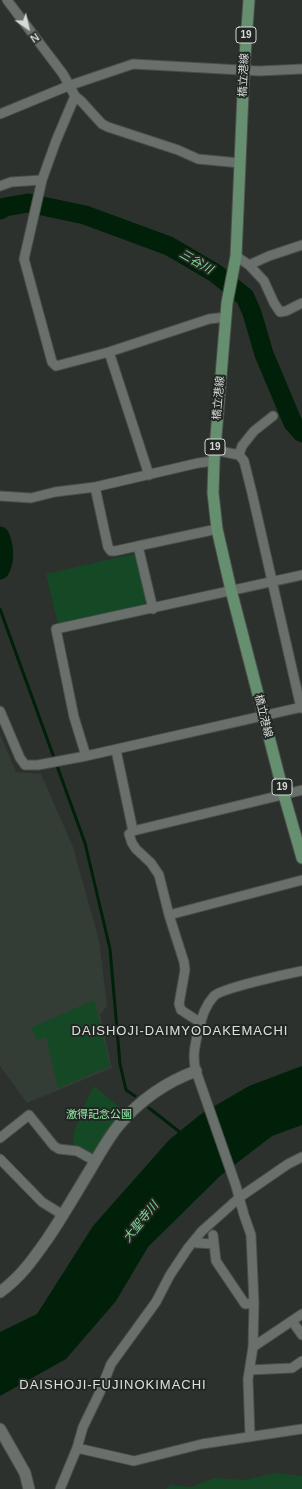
<!DOCTYPE html>
<meta charset="utf-8">
<style>
body{margin:0}
#map{position:relative;width:302px;height:1489px;overflow:hidden;background:#2c312d;font-family:Arial,sans-serif}
canvas{display:block}
.north{position:absolute;left:8px;top:8px;width:40px;height:40px;-webkit-text-stroke:3px #232723;paint-order:stroke;rotate:146deg;font-size:11px;font-weight:700;line-height:16px;text-align:center;color:#d6d9d6}
.north::after{content:'';display:block;margin:auto;width:14px;height:18px;background:#d6d9d6;clip-path:polygon(50% 0,100% 100%,50% 72%,0 100%)}
</style>
<div id="map">
<canvas width="302" height="1489"></canvas>
<div class="north">N</div>
</div>
<script>
const context = document.querySelector('canvas').getContext('2d');
context.lineJoin = 'round';
function fill(path, color) {
  context.fillStyle = color;
  context.fill(path, 'evenodd');
}
function strokePath(path, color, width, dash) {
  context.strokeStyle = color;
  context.lineWidth = width;
  context.lineCap = dash ? 'butt' : 'round';
  context.setLineDash(dash || []);
  context.stroke(path);
}
function write(font, color, halo, rows, align = 'center') {
  context.font = font + ' Arial,"Noto Sans JP",sans-serif';
  context.lineWidth = 4;
  context.setLineDash([]);
  context.textBaseline = 'middle';
  context.strokeStyle = halo;
  context.fillStyle = color;
  for (const [text, x, y, turn = 0] of rows) {
    context.save();
    context.translate(x, y);
    context.rotate((+turn || 0) * Math.PI / 180);
    context.textAlign = isNaN(turn) ? turn : align;
    if (halo) context.strokeText(text, 0, 0);
    context.fillText(text, 0, 0);
    context.restore();
  }
}
fill(new Path2D(`
 M0 734 16 772 41 774 73 847 99 940 107 1006 100 1015 112 1068 27 1103 0 1066Z`), '#343d35');
fill(new Path2D(`
 M133 554 137 559 146 599 143 607 58 624 46 574Z
 M94 1000 110 1066 58 1088 46 1037 37 1040 31 1028Z
 M94 1086 124 1111 107 1132 92 1155C87 1152 78 1150 75 1146 67 1137 89 1096 94 1086Z
 M276 1473 302 1476V1489H166L171 1485 191 1487 215 1478 245 1480Z`), '#154925');
fill(new Path2D(`
 M302 1066V1125L272 1136 220 1176 148 1247 116 1301 66 1359 0 1396V1332L37 1314 93 1226 169 1140 201 1114 249 1086Z`), '#002009');
strokePath(new Path2D(`
 M0 609 85 843 110 949 120 1064 126 1090 135 1096
 M149 1108 181 1133`), '#002009', 3);
strokePath(new Path2D(`
 M0 210 5 207 28 203 85 215 169 246 215 273 245 297 252 313 264 354 293 423 302 433
 M0 536C4 547 6 559 0 570`), '#002009', 19);
const minor = new Path2D(`
 M7 0 63 74 75 96 82 102 102 124 108 127 178 150 198 159 240 163
 M75 96 56 141 42 180 24 259 52 362 56 366 109 352 209 319 226 317
 M0 114 68 86 133 64 259 71 302 69
 M0 186 11 182 42 180
 M236 256 249 265 269 256 302 245
 M249 265 264 281 274 303 280 312 286 311 302 303
 M109 352 149 475
 M215 450 239 455 244 461 252 493 301 708
 M239 455 242 446 254 431 273 416
 M95 487 108 547 111 551H115L138 546 153 609
 M0 496 31 498 55 492 95 487 198 463 214 461
 M138 546 217 529
 M0 711 20 758 25 765H38L86 756 302 707
 M116 750 133 831
 M86 756 74 717 56 629 302 575
 M169 915 302 880
 M201 1023 181 1010 179 1004 185 970 184 962 169 915 159 875 151 863 136 849 132 843 129 834 133 831 302 790
 M0 1138 29 1115 54 1146 59 1149 77 1151 95 1161
 M0 1159 42 1202 63 1215
 M213 1235 216 1261 245 1304 254 1303
 M194 1241 197 1243 214 1244
 M292 1321 302 1335
 M253 1347 302 1314
 M250 1370 292 1368 302 1361
 M250 1436 248 1379 253 1347 254 1303 251 1235 244 1215 236 1186 196 1071C192 1057 195 1045 198 1032 202 1018 204 1007 214 996 222 988 287 974 302 971
 M77 1448 134 1461 202 1444 302 1429
 M60 1489 77 1448 83 1427 100 1392 111 1364 156 1302 170 1275 188 1248 202 1231 240 1197 288 1164 302 1157`);
const tertiary = new Path2D(`
 M0 1292C21 1277 34 1258 48 1238 63 1216 76 1193 90 1170 99 1155 108 1138 119 1125 140 1100 166 1082 196 1071`);
const secondary = new Path2D(`
 M0 1429 25 1473 29 1489`);
const primary = new Path2D(`
 M249 0 244 70 236 256 227 303 214 461 213 493 217 529 231 590 284 795 302 858`);
strokePath(minor, '#4b4f4b', 11);
strokePath(tertiary, '#4b4f4b', 13);
strokePath(secondary, '#4b4f4b', 13);
strokePath(primary, '#4b4f4b', 13);
strokePath(minor, '#696f6a', 9);
strokePath(tertiary, '#696f6a', 11);
strokePath(secondary, '#696f6a', 11);
strokePath(primary, '#668f6f', 11);
for (const [x, y, w] of [
 [246,35,20],
 [215,447,20],
 [282,787,20]
]) {
  const box = new Path2D();
  box.roundRect(x - w / 2, y - 8, w, 16, 3);
  context.fillStyle = '#232723';
  context.fill(box);
  strokePath(box, '#d6d9d6', 1);
}
write('bold 10px', '#d6d9d6', null, [
 ["19",246,35],
 ["19",215,447],
 ["19",282,787]
]);
write('11px', '#d6d9d6', '#232723', [
 ["橋立港線",244,75,-87],
 ["橋立港線",219,398,-85],
 ["橋立港線",263,716,76]
]);
write('11px', '#8fe8a3', '#232723', [
 ["激得記念公園",99,1115]
]);
write('italic 12px', '#80d894', '#232723', [
 ["三谷川",196,262,30],
 ["大聖寺川",141,1222,-51]
]);
context.letterSpacing = '1px';
write('13px', '#dae0db', '#232723', [
 ["DAISHOJI-DAIMYODAKEMACHI",180,1031],
 ["DAISHOJI-FUJINOKIMACHI",113,1385]
]);
context.letterSpacing = '0px';
</script>
